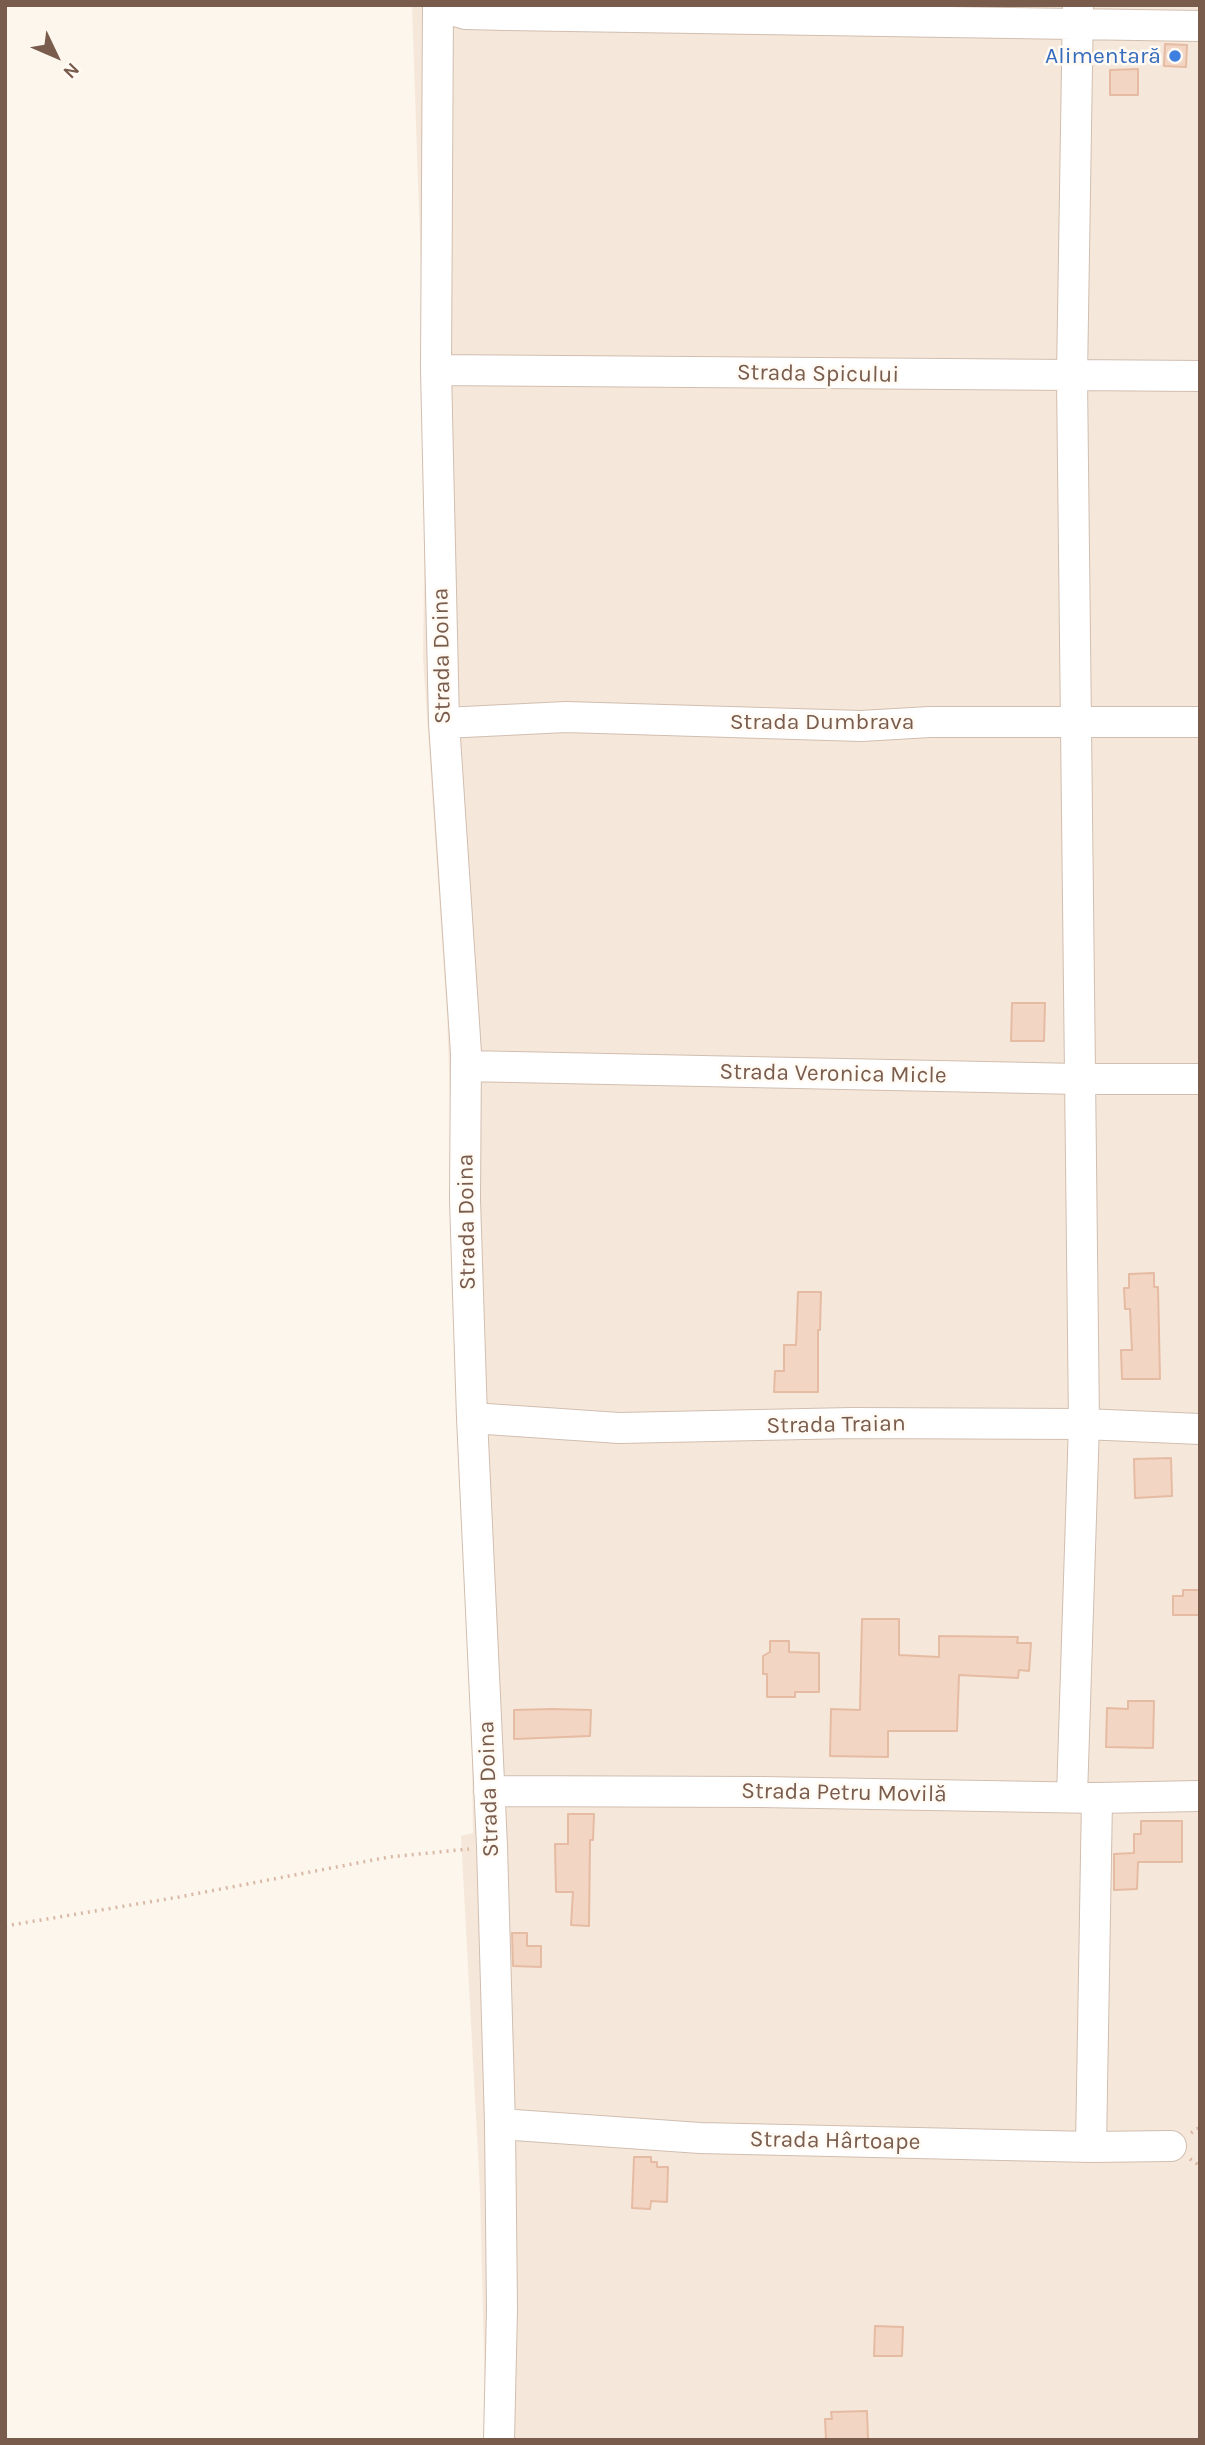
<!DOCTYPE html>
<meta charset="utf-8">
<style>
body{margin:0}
#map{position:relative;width:1205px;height:2445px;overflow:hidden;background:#fdf6ec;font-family:Karla,sans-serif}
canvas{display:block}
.frame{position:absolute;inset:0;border:7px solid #7a5c4d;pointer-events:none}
.north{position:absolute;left:21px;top:21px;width:70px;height:70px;-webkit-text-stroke:5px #fffaf3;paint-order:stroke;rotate:134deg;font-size:19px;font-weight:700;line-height:28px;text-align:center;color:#7a5c4d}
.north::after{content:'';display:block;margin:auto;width:24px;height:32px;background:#7a5c4d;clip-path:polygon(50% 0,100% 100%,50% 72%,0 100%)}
</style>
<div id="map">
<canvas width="1205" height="2445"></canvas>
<div class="frame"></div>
<div class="north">N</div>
</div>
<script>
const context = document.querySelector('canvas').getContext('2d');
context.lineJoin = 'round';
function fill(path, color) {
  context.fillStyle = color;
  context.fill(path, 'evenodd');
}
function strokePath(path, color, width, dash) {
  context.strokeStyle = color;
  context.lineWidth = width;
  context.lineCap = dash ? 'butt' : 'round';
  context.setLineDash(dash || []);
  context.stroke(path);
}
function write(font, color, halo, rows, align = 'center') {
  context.font = font + ' Karla,sans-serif';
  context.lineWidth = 5;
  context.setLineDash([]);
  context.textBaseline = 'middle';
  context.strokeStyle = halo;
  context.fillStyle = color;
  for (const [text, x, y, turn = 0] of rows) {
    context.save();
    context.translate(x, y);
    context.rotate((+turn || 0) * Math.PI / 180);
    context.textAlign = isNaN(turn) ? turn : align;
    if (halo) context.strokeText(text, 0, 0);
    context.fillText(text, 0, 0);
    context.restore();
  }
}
fill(new Path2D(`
 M412 5H1200V2440H486L480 2192 461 1836 473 1833 471 1687 455 1243 447 1014 423 658 426 417Z`), '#f5e8da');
const building = new Path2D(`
 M1165 44 1187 45 1186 67 1164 66Z
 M1138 69V95H1110V70Z
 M1012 1003H1045L1044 1041H1011Z
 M1154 1273V1287H1158L1160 1379H1122L1121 1350H1132L1130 1309H1125L1124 1288H1129V1274Z
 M798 1292H821L820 1330H818V1392H774L775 1371H784V1345H796Z
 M1171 1458 1172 1496 1135 1498 1134 1459Z
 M1183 1590H1200V1615H1173V1596H1183Z
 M862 1619H899V1655L939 1657V1636L1018 1637 1017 1643H1031L1029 1671 1019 1670 1018 1678 959 1675 957 1731H888V1757L830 1756 831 1709 860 1710Z
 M770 1641H789V1652L819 1653V1692H795V1697H767V1674H763V1656L770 1652Z
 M1128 1701H1154L1153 1748 1106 1747 1107 1708 1128 1709Z
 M552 1709 591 1710 590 1736 514 1739V1710Z
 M568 1814H594L593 1840H590L589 1926 571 1925 573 1892H556L555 1844H568Z
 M1141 1821H1182V1862H1138L1137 1889 1114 1890V1854L1134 1853V1834H1141Z
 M512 1933H527V1946H541V1967L513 1966Z
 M634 2157H651V2162H657V2167H668L667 2202 651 2201 650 2209 632 2208Z
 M875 2326 903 2327 902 2356H874Z
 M867 2411 868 2440H826L825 2419H832L831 2412Z`);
fill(building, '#f3d5c3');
strokePath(building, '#e6bba3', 2);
const minor = new Path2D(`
 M438 5 436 370 444 723 466 1053 465 1200 472 1418 492 1846 500 2124 502 2309 499 2440
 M438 6 466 14 506 15 1200 26
 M436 370 1200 376
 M444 723 566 717 861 726 930 722H1200
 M466 1066 1079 1079H1200
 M472 1418 619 1428 852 1423 1084 1424 1200 1429
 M489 1791 761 1792 1097 1798 1200 1796
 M1072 1796 1084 1424 1072 377 1078 5
 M500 2124 700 2138 1091 2147 1171 2146
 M1091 2147 1097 1798`);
strokePath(minor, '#d1beb0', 32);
strokePath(new Path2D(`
 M5 1926 179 1897 389 1857 469 1849
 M1191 2133 1200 2127
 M1190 2159 1200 2166`), '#d9b8a5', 3.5, [2, 5]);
strokePath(minor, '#fff', 30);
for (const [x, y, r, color] of [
 [1175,56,7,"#3f7fe0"]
]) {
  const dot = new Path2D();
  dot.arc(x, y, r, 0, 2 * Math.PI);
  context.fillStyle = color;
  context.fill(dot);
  strokePath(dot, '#fffaf3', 2.5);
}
write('23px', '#366cbe', '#fffaf3', [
 ["Alimentară",1161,56]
], 'right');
write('23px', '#7a5c4d', '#fffaf3', [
 ["Strada Spicului",818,374,1],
 ["Strada Doina",442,656,-91],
 ["Strada Dumbrava",822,722],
 ["Strada Veronica Micle",833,1074,1],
 ["Strada Doina",467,1222,-91],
 ["Strada Traian",836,1425,-1],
 ["Strada Doina",489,1789,-92],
 ["Strada Petru Movilă",844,1793,1],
 ["Strada Hârtoape",835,2141,1]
]);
</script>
